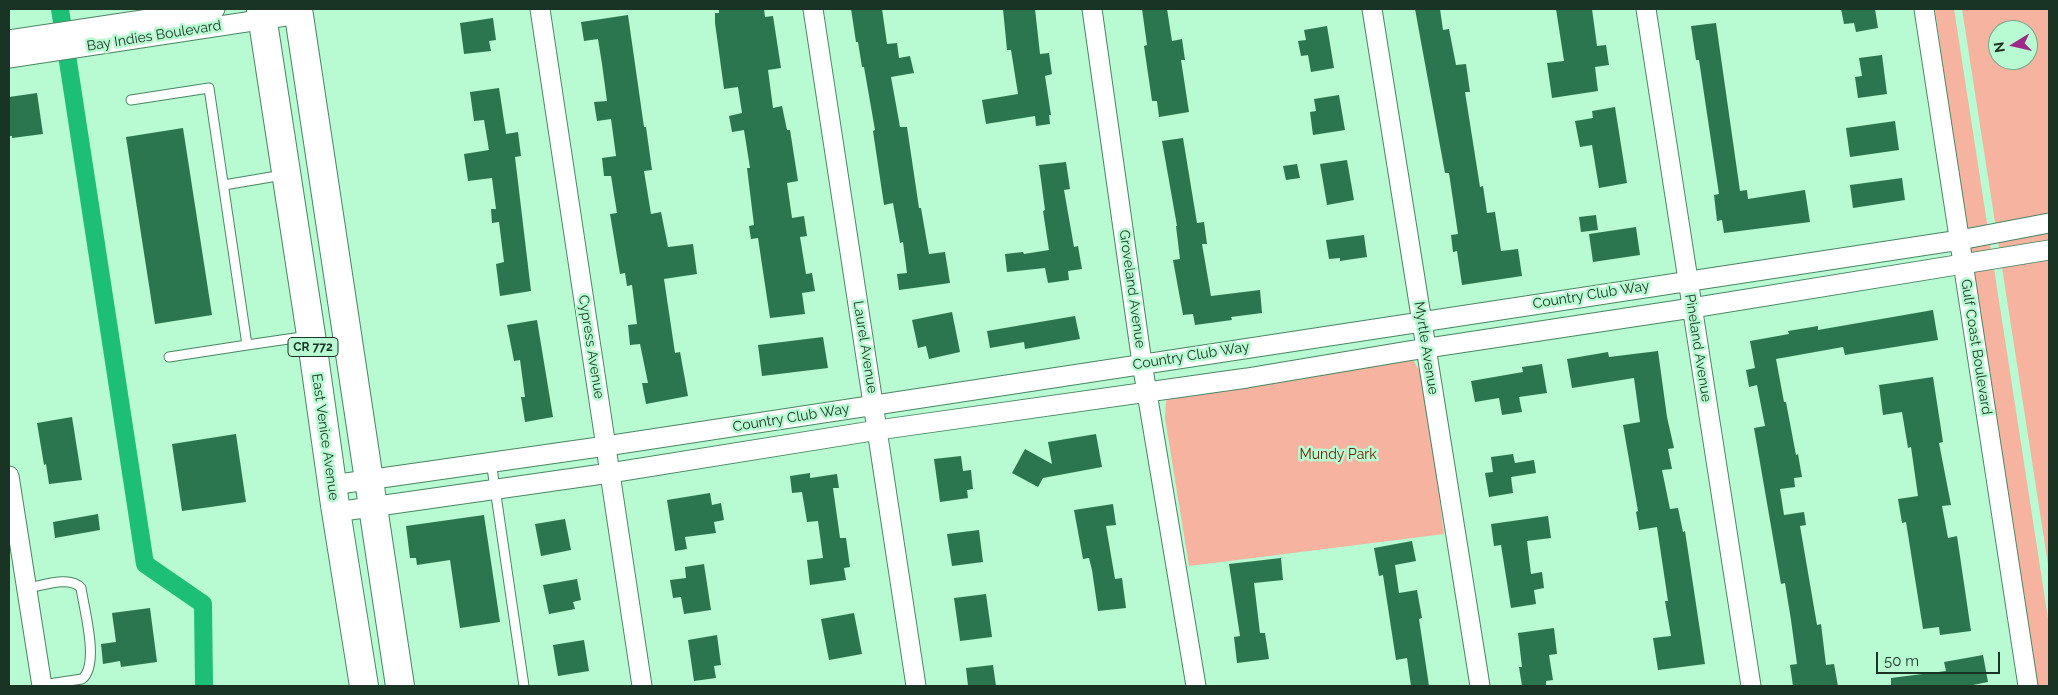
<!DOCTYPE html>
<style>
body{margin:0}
#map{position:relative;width:2058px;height:695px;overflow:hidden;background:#b8fad1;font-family:Raleway,sans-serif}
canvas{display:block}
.frame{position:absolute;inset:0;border:10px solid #193324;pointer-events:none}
.north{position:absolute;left:1988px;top:20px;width:50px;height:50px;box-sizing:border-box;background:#b8fad1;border:1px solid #78aa8c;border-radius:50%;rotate:261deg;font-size:14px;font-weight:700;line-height:20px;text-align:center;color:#193324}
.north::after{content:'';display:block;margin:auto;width:18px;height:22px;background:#9d2a87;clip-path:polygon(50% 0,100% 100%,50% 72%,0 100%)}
.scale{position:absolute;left:1876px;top:652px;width:124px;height:22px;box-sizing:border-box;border:2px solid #193324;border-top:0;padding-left:6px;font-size:15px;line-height:18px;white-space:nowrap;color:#193324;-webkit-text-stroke:4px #b8fad1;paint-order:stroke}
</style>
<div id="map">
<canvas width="2058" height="695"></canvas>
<div class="frame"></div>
<div class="north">N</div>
<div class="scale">50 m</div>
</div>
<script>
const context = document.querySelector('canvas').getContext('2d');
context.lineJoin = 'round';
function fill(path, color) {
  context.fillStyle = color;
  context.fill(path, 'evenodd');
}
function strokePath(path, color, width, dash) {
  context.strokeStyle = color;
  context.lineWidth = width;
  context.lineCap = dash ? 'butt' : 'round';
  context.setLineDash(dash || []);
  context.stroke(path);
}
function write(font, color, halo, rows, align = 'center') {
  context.font = font + ' Raleway,sans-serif';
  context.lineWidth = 5;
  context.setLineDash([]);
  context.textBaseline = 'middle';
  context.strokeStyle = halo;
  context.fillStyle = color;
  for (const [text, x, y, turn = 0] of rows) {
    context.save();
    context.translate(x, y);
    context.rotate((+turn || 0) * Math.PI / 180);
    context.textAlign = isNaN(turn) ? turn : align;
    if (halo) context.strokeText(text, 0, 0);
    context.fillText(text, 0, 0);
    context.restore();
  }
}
fill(new Path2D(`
 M1935 9H1954L2049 625V686H2037L1999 464Z
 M1962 9H2049V571ZM1998 30H2028V60H1998Z
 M1408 351 1424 379 1444 534 1189 566 1165 418 1166 402 1171 389Z`), '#f6b3a0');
strokePath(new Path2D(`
 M60 9 145 564 203 604 204 686`), '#1dbe76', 18);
fill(new Path2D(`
 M719 9H764L765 17 773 16 781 68 768 70 773 108 782 106 787 130H790L798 181 787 183 792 218 804 216 807 236 800 237 806 274 812 273 815 291 802 293 805 314 770 318 758 238 751 239 749 226 754 225 747 168H750L744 130 732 132 729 116 742 113 738 87 724 89 715 23V13H719Z
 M851 9H882L887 44 897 43 899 58 910 56 914 73 891 77 900 127H907L919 208H921L929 254 945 252 950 283 899 290 897 274 907 273 903 242 900 243 893 203 884 205 873 131 875 130 864 67H862L858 42H856Z
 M1003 9H1035L1040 54 1049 53 1052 74 1045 76 1051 115H1049L1050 124 1036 126 1035 116 986 124 982 100 1018 94 1011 50H1007Z
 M1142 9H1167L1172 41 1182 39 1185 60H1181L1189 112 1159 117 1157 101H1152L1144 46 1147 45Z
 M1415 9H1440L1443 30 1449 29 1456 65 1466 64 1470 92H1465L1480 187 1483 186 1487 213 1495 212 1501 251 1518 249 1522 276 1462 285 1457 251 1453 252 1451 235 1458 234 1449 173H1445Z
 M1556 9H1592L1597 46 1606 45 1609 65 1595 67 1598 91 1552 98 1547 63 1564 61Z
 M1841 9H1875L1878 28 1856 32 1854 23 1844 24Z
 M628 15 644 127H646L652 170 644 171 651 214 661 212 668 247 693 244 697 274 664 279 675 353 680 352 688 396 646 404 642 383H648L640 344 630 345 628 325 637 324 632 285 627 286 625 273 620 274 610 214 617 213 611 176H604L602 158 616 156 611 119 597 121 594 102 607 101 602 64 598 39 584 41 581 22Z
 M493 18 496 40 489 41 491 51 464 54 460 23Z
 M1716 23 1740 191 1747 190 1748 199 1805 190 1810 222 1724 233 1722 220 1717 221 1714 195 1719 194 1699 60H1696L1691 26Z
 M1327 26 1334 68 1311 72 1308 55 1301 56 1298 41 1306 40 1304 30Z
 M1882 55 1887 94 1858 98 1855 77 1862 76 1859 58Z
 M499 88 506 134 518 132 521 156 515 157 531 291 500 296 496 264 504 262 499 222 492 223 491 209H496L492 178 468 181 464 154 489 150 484 120 474 121 470 92Z
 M37 93 43 134 12 138V136H9V97Z
 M1339 95 1345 130 1313 135 1310 112 1316 111 1314 99Z
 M1615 107 1627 183 1599 188 1592 145 1580 147 1575 121 1593 118 1592 111Z
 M1895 121 1899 150 1850 157 1846 128Z
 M183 128 212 315 155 324 126 137Z
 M1183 138 1197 223 1204 222 1207 244H1202L1211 296 1260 290 1262 313 1231 317 1232 320 1195 325 1193 314 1183 315 1173 260 1180 259 1176 226H1177L1162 141Z
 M1347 160 1354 200 1327 205 1320 164Z
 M1066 162 1070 189 1064 190 1074 247 1078 246 1082 269 1068 271 1069 280 1048 283 1045 268 1007 272 1005 254 1023 252 1024 254 1049 250 1043 211 1045 210 1039 165Z
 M1297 164 1300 178 1286 180 1283 166Z
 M1902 178 1905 200 1853 208 1850 185Z
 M1596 215 1598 230 1581 232 1579 217Z
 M1636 227 1640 255 1593 262 1589 234Z
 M1364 235 1367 257 1340 261V258L1329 259 1326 240Z
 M1933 310 1938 340 1845 355 1843 347 1776 359 1784 402H1786L1796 455 1798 454 1802 477 1794 478 1795 487 1780 489 1784 515 1804 512 1806 525 1800 526 1817 625 1821 624 1826 665 1834 664 1838 686H1793L1790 665 1797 664 1791 620 1785 583 1781 584 1754 428 1765 426 1757 385 1749 387 1746 370 1755 368 1750 341 1789 334 1788 331 1818 326V330Z
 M952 312 960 352 929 359 926 346 918 348 912 320Z
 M1075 316 1080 339 1025 349 1024 342 990 348 987 331Z
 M537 320 553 417 525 422 521 397H525L520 360 514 361 507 325Z
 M823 337 828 368 762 376 758 345Z
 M1658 351 1667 417 1674 448 1668 449 1672 469 1662 470 1670 509 1678 508 1683 532 1685 531 1705 664 1658 670 1653 638 1671 636 1665 601H1668L1657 527 1639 530 1636 512 1638 511 1623 425 1640 422 1634 378 1572 388 1567 359 1608 352 1609 357Z
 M1542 364 1547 393 1519 397 1522 412 1502 415 1499 398 1475 402 1471 381 1523 372 1522 367Z
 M1933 377 1943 442 1939 443 1951 505 1942 506 1948 538 1957 536 1971 631 1940 635 1939 627 1923 629 1906 522 1902 523 1898 499 1918 496 1911 447 1908 448 1902 412 1883 415 1879 385Z
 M72 417 82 480 49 484 46 464 44 465 37 423Z
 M236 434 246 502 182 511 172 444Z
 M1096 434 1102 467 1043 478 1038 487 1012 473 1025 449 1052 464 1048 442Z
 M1513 454 1515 463 1534 460 1536 473 1511 477 1513 493 1489 497 1485 473 1493 472 1491 457Z
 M961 456 963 471 971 470 973 489 967 490 968 498 940 502 934 459Z
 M810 473V478L837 474 839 488H833L840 538H846L850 567 844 568 846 580 810 585 807 560 823 558 818 521 807 522 802 492 792 493 790 476Z
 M710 493 712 505 721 503 724 520 714 522 716 533 685 537 687 549 675 551 667 500Z
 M1113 504 1116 525 1106 526 1115 579 1122 578 1126 608 1098 611 1092 570 1089 558 1083 559 1074 510Z
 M98 514 100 530 55 538 53 522Z
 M484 515 500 622 460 628 450 560 417 565 416 558H410L406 526Z
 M1548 516 1551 538 1527 541 1531 574 1542 572 1544 588 1534 590 1536 604 1511 608 1501 545 1494 546 1491 524Z
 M565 519 571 550 541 556 535 524Z
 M979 530 983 562 952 566 947 534Z
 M1412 541 1416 561 1395 565 1399 593 1417 590 1422 618 1419 619 1429 686H1411L1407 658 1396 660 1383 575 1379 576 1374 548Z
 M1281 558 1283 580 1254 583 1260 633H1265L1269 659 1237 663 1234 637 1240 636 1229 564Z
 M704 564 711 610 684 614 681 597 673 598 670 580 686 578 685 567Z
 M577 579 581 600 573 602 575 609 549 614 543 585Z
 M986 594 992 637 960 641 954 598Z
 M150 608 157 662 121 667 120 661 103 664 101 644 116 642 112 613Z
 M854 613 862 654 829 660 821 619Z
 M1554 628 1557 654 1549 655 1553 680 1546 681V686H1522L1519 667H1522L1518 633Z
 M717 635 721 665 714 666 716 678 694 681 688 640Z
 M584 640 589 671 558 676 553 645Z
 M1983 655 1988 682 1968 686H1891V678L1946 671 1944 662Z
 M993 665 996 686H968L966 668Z`), '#2b764e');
const lane = new Path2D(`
 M131 100 209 88 247 345 169 357
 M224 185 283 175
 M247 345 309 336
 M491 461 524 686
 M27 588C42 586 70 575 81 588 84 609 100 665 82 679L42 685`);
const street = new Path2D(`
 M540 9 642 686
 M813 9 916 686
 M1092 9 1142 363 1196 686
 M1372 9 1480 686
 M1646 9 1751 686
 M1924 9 2028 686
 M9 40 215 9
 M9 58 299 14
 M9 476 42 686
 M332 485 606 446 1960 240 2049 223
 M336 512 610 473 878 430 1247 378 1408 351 1692 308 2049 250`);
const primary = new Path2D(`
 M261 9 311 335 335 505 364 686
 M298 9 400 686`);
strokePath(lane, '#488662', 11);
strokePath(street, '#488662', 21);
strokePath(primary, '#488662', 30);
strokePath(lane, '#fff', 9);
strokePath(street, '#fff', 19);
strokePath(primary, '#fff', 28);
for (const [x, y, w] of [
 [313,347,50]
]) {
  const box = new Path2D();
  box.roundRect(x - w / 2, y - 9.5, w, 19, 4);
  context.fillStyle = '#b8fad1';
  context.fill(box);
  strokePath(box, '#193324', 1);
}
write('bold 12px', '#193324', null, [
 ["CR 772",313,347]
]);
write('14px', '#193324', '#b8fad1', [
 ["Bay Indies Boulevard",154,36,-9],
 ["Groveland Avenue",1132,289,82],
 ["Country Club Way",1591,295,-9],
 ["Cypress Avenue",591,347,81],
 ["Laurel Avenue",865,347,81],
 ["Gulf Coast Boulevard",1976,347,81],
 ["Myrtle Avenue",1426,348,81],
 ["Pineland Avenue",1698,348,81],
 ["Country Club Way",1191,356,-9],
 ["Country Club Way",791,418,-9],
 ["East Venice Avenue",325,437,82]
]);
write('14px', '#6e2006', '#b8fad1', [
 ["Mundy Park",1338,455]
]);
</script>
